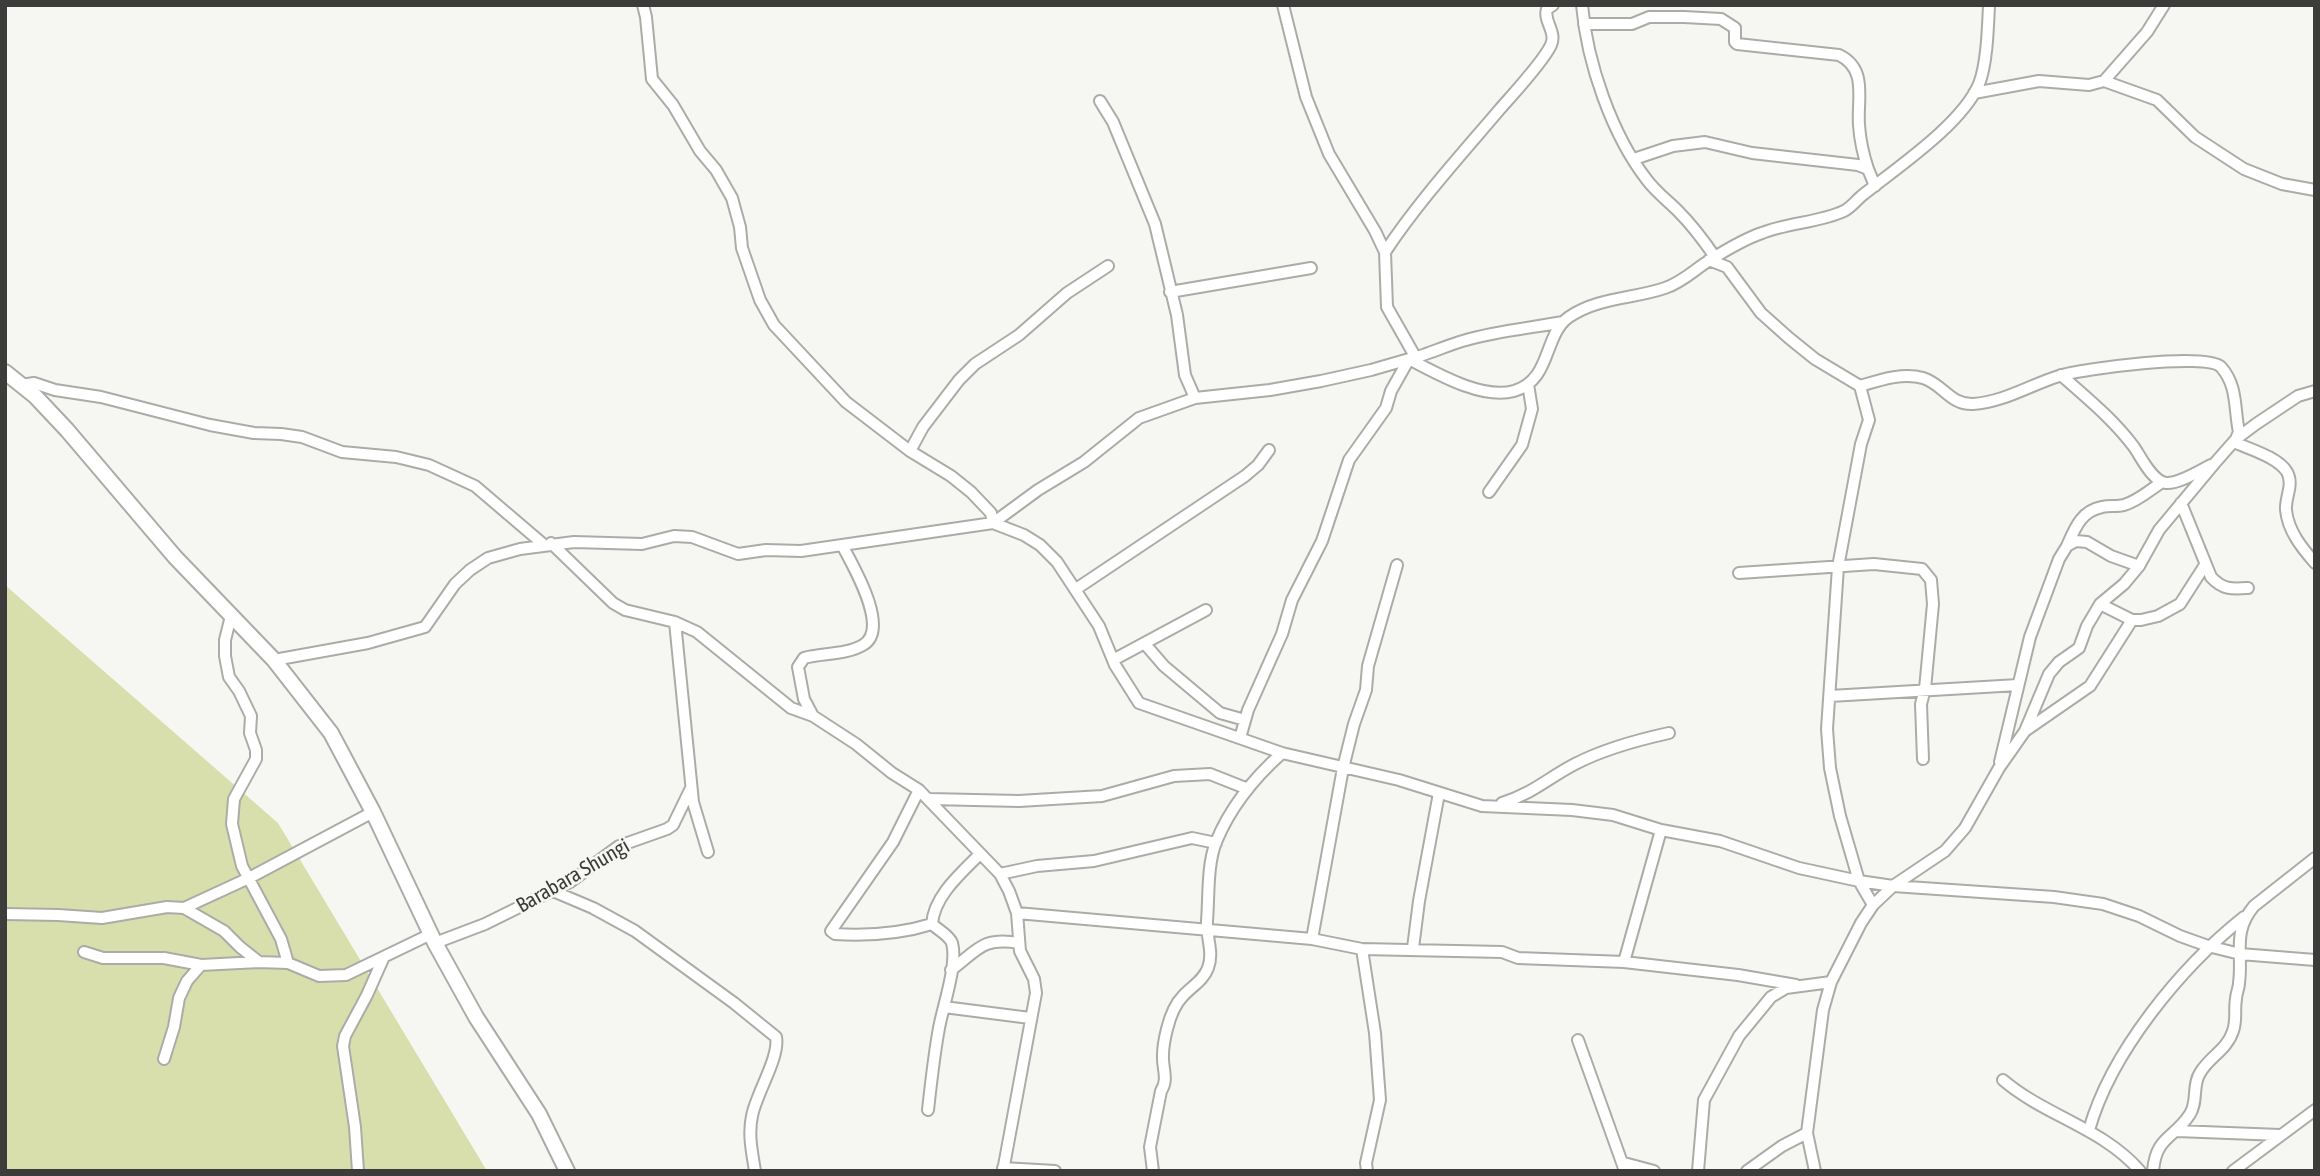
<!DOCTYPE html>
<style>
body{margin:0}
#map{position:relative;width:2320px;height:1176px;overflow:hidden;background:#f6f7f2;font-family:"Asap Condensed",sans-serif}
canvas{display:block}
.frame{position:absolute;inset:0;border:7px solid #3c3c3a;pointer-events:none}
</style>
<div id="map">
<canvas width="2320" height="1176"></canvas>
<div class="frame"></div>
</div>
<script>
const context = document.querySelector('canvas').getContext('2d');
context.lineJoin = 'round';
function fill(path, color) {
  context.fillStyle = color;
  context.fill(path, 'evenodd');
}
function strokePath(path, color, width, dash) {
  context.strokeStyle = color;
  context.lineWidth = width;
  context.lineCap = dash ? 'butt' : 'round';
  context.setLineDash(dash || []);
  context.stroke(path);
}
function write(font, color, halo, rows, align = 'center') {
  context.font = font + ' "Asap Condensed",sans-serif';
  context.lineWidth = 5;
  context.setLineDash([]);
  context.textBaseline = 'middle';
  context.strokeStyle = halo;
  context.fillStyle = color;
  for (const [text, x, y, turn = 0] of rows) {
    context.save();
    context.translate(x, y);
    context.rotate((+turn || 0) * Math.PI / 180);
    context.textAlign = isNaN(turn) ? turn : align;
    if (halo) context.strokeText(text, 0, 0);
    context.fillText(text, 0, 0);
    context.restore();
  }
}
fill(new Path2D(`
 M5 585 278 823 487 1171H5Z`), '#d9dfac');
const street = new Path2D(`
 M643 5 646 17 652 79 673 105 700 151 716 170 732 198 740 227 742 248 760 300 774 325 846 402 910 451 951 476 971 492 991 513 993 523 1024 535 1040 545 1057 562 1099 626 1115 665 1139 703 1282 753 1399 780 1482 806 1572 810 1613 815 1661 830 1720 841 1799 868 1859 881 1893 886 2054 897 2103 904 2139 916 2180 936 2208 946 2240 954 2315 960
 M1283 5 1306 97 1329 154 1375 231 1385 252 1387 307 1416 358
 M1582 5C1587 63 1612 135 1647 180 1656 192 1668 201 1678 211 1692 225 1704 241 1715 257
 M1584 24H1632L1649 17H1684L1721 19 1735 28V42L1737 44 1839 55C1868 69 1857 99 1859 125 1860 140 1863 154 1868 169
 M2104 81 2157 100 2195 137 2244 169 2282 184 2315 190
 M1974 93 2039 81 2089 85 2104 81 2147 32 2164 5
 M1100 101 1113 122 1155 224 1177 315 1185 375 1195 398
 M1634 159 1673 146 1705 142 1752 153 1858 165 1868 169 1875 186
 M1385 252C1419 201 1460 156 1500 109 1514 93 1543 62 1551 45 1557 32 1543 21 1547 9L1553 5
 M1709 260 1727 267 1761 313 1789 338 1815 359 1860 386 1869 420 1861 444 1838 567 1827 729 1830 768 1840 816 1859 881 1873 905
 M1170 292 1311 268
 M2061 375C2087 398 2113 419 2134 447 2141 457 2152 481 2166 483 2179 484 2199 471 2211 465
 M21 385 34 383 55 390 101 397 210 425 254 433 281 434 302 437 342 452 396 457 429 465 475 486 543 544
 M1860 386C1880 380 1903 372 1923 378 1943 384 1950 405 1973 404 2004 402 2030 385 2059 376 2081 369 2207 352 2221 367 2238 386 2234 409 2239 432L2236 439
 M2234 442C2249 449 2278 457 2287 472 2294 485 2285 497 2286 510 2288 531 2302 548 2315 563
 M910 451 923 427 959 380 975 364 1019 335 1067 293 1108 266
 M1489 492 1522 445 1532 409 1528 384
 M2181 503 2211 577C2223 590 2232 589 2248 588
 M551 543 613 603 625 610 675 622 697 632 791 708 813 716
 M842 545C852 564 891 629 863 645 846 655 822 653 804 658L798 667 804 699 813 716 856 744 892 773 919 790 1000 874 1009 891 1017 913 1020 951 1034 979 1036 993 1003 1171
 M2067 546C2075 528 2081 511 2102 507 2109 505 2117 507 2124 505 2138 501 2150 490 2162 482
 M1739 573 1874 564 1922 569 1931 580 1933 604 1925 689 1921 704 1923 759
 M1076 589 1245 476 1258 465 1269 450
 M2100 604 2132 620H2141L2158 616 2180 604 2205 565
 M231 616 225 640V656L229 677 239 691 251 716 250 733 256 750V759L234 799 232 824 242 866 281 939 288 963
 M675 622 693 802 708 852
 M1145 644 1164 666 1220 713 1245 720
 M274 660 368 643 425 627 455 584 470 570 488 558 520 549 574 542 642 544 674 536 692 537 738 554 766 550 801 551 993 523 1038 490 1084 462 1139 418 1195 398 1270 390 1321 381 1371 370 1409 359C1436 373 1482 400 1514 391 1552 380 1543 335 1569 317 1599 297 1633 299 1665 288 1683 282 1695 269 1710 260 1726 250 1744 239 1762 233 1787 223 1821 222 1844 211 1852 207 1857 199 1864 194 1898 167 1962 124 1979 84 1987 64 1988 27 1989 5
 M1113 660 1206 610
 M1830 696 2018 685
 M2025 731 2090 686 2132 620
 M1240 738 1248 710 1282 634 1292 600 1322 541 1349 460 1386 408 1391 391 1409 359C1418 358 1453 343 1466 340 1497 331 1531 328 1563 322
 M2000 762 2030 637 2059 559 2067 546 2076 541 2087 542 2111 556 2139 566
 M919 790 893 842 831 931 835 934C868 936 900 934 932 924
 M930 799 1019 801 1102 796 1174 776 1210 774 1248 789
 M1502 803C1532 794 1548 778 1575 764 1604 749 1637 740 1669 733
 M1000 874 1037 866 1094 861 1192 838 1216 843
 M553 891 593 908 635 931 734 1003 776 1037C780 1057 756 1094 752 1116 748 1134 752 1152 755 1171
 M184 908 249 878 373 812
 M1017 913 1312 939 1362 949 1502 952 1518 958 1624 962 1738 975 1796 985
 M5 914 58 915 102 918 167 907 184 908 224 931 240 947 259 962 288 963 319 976 346 975 431 934
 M1312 939 1343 768 1354 724 1366 690 1368 666 1397 565
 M435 943 485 924 570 882 619 846 667 829 673 825 691 788
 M1413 948 1419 901 1439 793
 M1362 949 1375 1033 1380 1100 1366 1163 1367 1171
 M84 952 103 958H164L201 965 259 962
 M1624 962 1661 830
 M951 970C979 949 982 937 1019 943
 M944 1007 1030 1018
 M1578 1040 1625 1171
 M164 1059 174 1027 179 998 187 981 201 965
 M2003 1080C2045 1116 2103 1128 2140 1171
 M928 1110C931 1083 934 1055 939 1028 943 1006 958 964 952 943 949 935 938 930 932 924 934 896 961 873 980 854
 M2089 1130C2111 1052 2181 967 2244 917
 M2177 1131 2280 1135
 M1624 1163 1654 1171
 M1003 1168 1055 1171
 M358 1171 355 1127 343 1046 345 1036 367 995 383 959
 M1153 1171 1150 1147 1161 1091C1169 1079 1162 1068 1163 1055 1163 1046 1165 1037 1167 1029 1170 1017 1174 1005 1183 996 1192 986 1203 981 1208 968 1214 952 1206 937 1207 921 1209 896 1207 865 1216 842 1230 808 1255 777 1282 753
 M1698 1171 1704 1100 1739 1036 1771 997 1786 988 1831 982
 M1747 1171 1782 1146 1807 1133
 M1815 1171 1807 1133 1823 1010 1831 982 1861 923 1873 905 1893 886 1945 851 1965 828 1999 768 2025 731 2049 674 2059 662 2079 648 2087 626 2100 604 2124 584 2139 566 2159 530 2214 464 2236 439 2256 424 2298 396 2315 391
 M2153 1171C2156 1136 2174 1139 2190 1114 2198 1102 2192 1085 2200 1073 2209 1057 2227 1050 2233 1031 2237 1020 2234 1010 2236 999 2236 994 2239 988 2239 983 2243 953 2232 932 2254 906L2315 858
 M2233 1171 2315 1110`);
const secondary = new Path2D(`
 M5 372 35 396 67 430 175 557 274 660 331 733 373 812 435 943 476 1017 539 1114 567 1171`);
strokePath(street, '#abaca7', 14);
strokePath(secondary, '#abaca7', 18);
strokePath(street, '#fff', 10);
strokePath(secondary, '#fff', 14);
write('21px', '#3c3c3a', '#f6f7f2', [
 ["Barabara Shungi",573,876,-30]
]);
</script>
